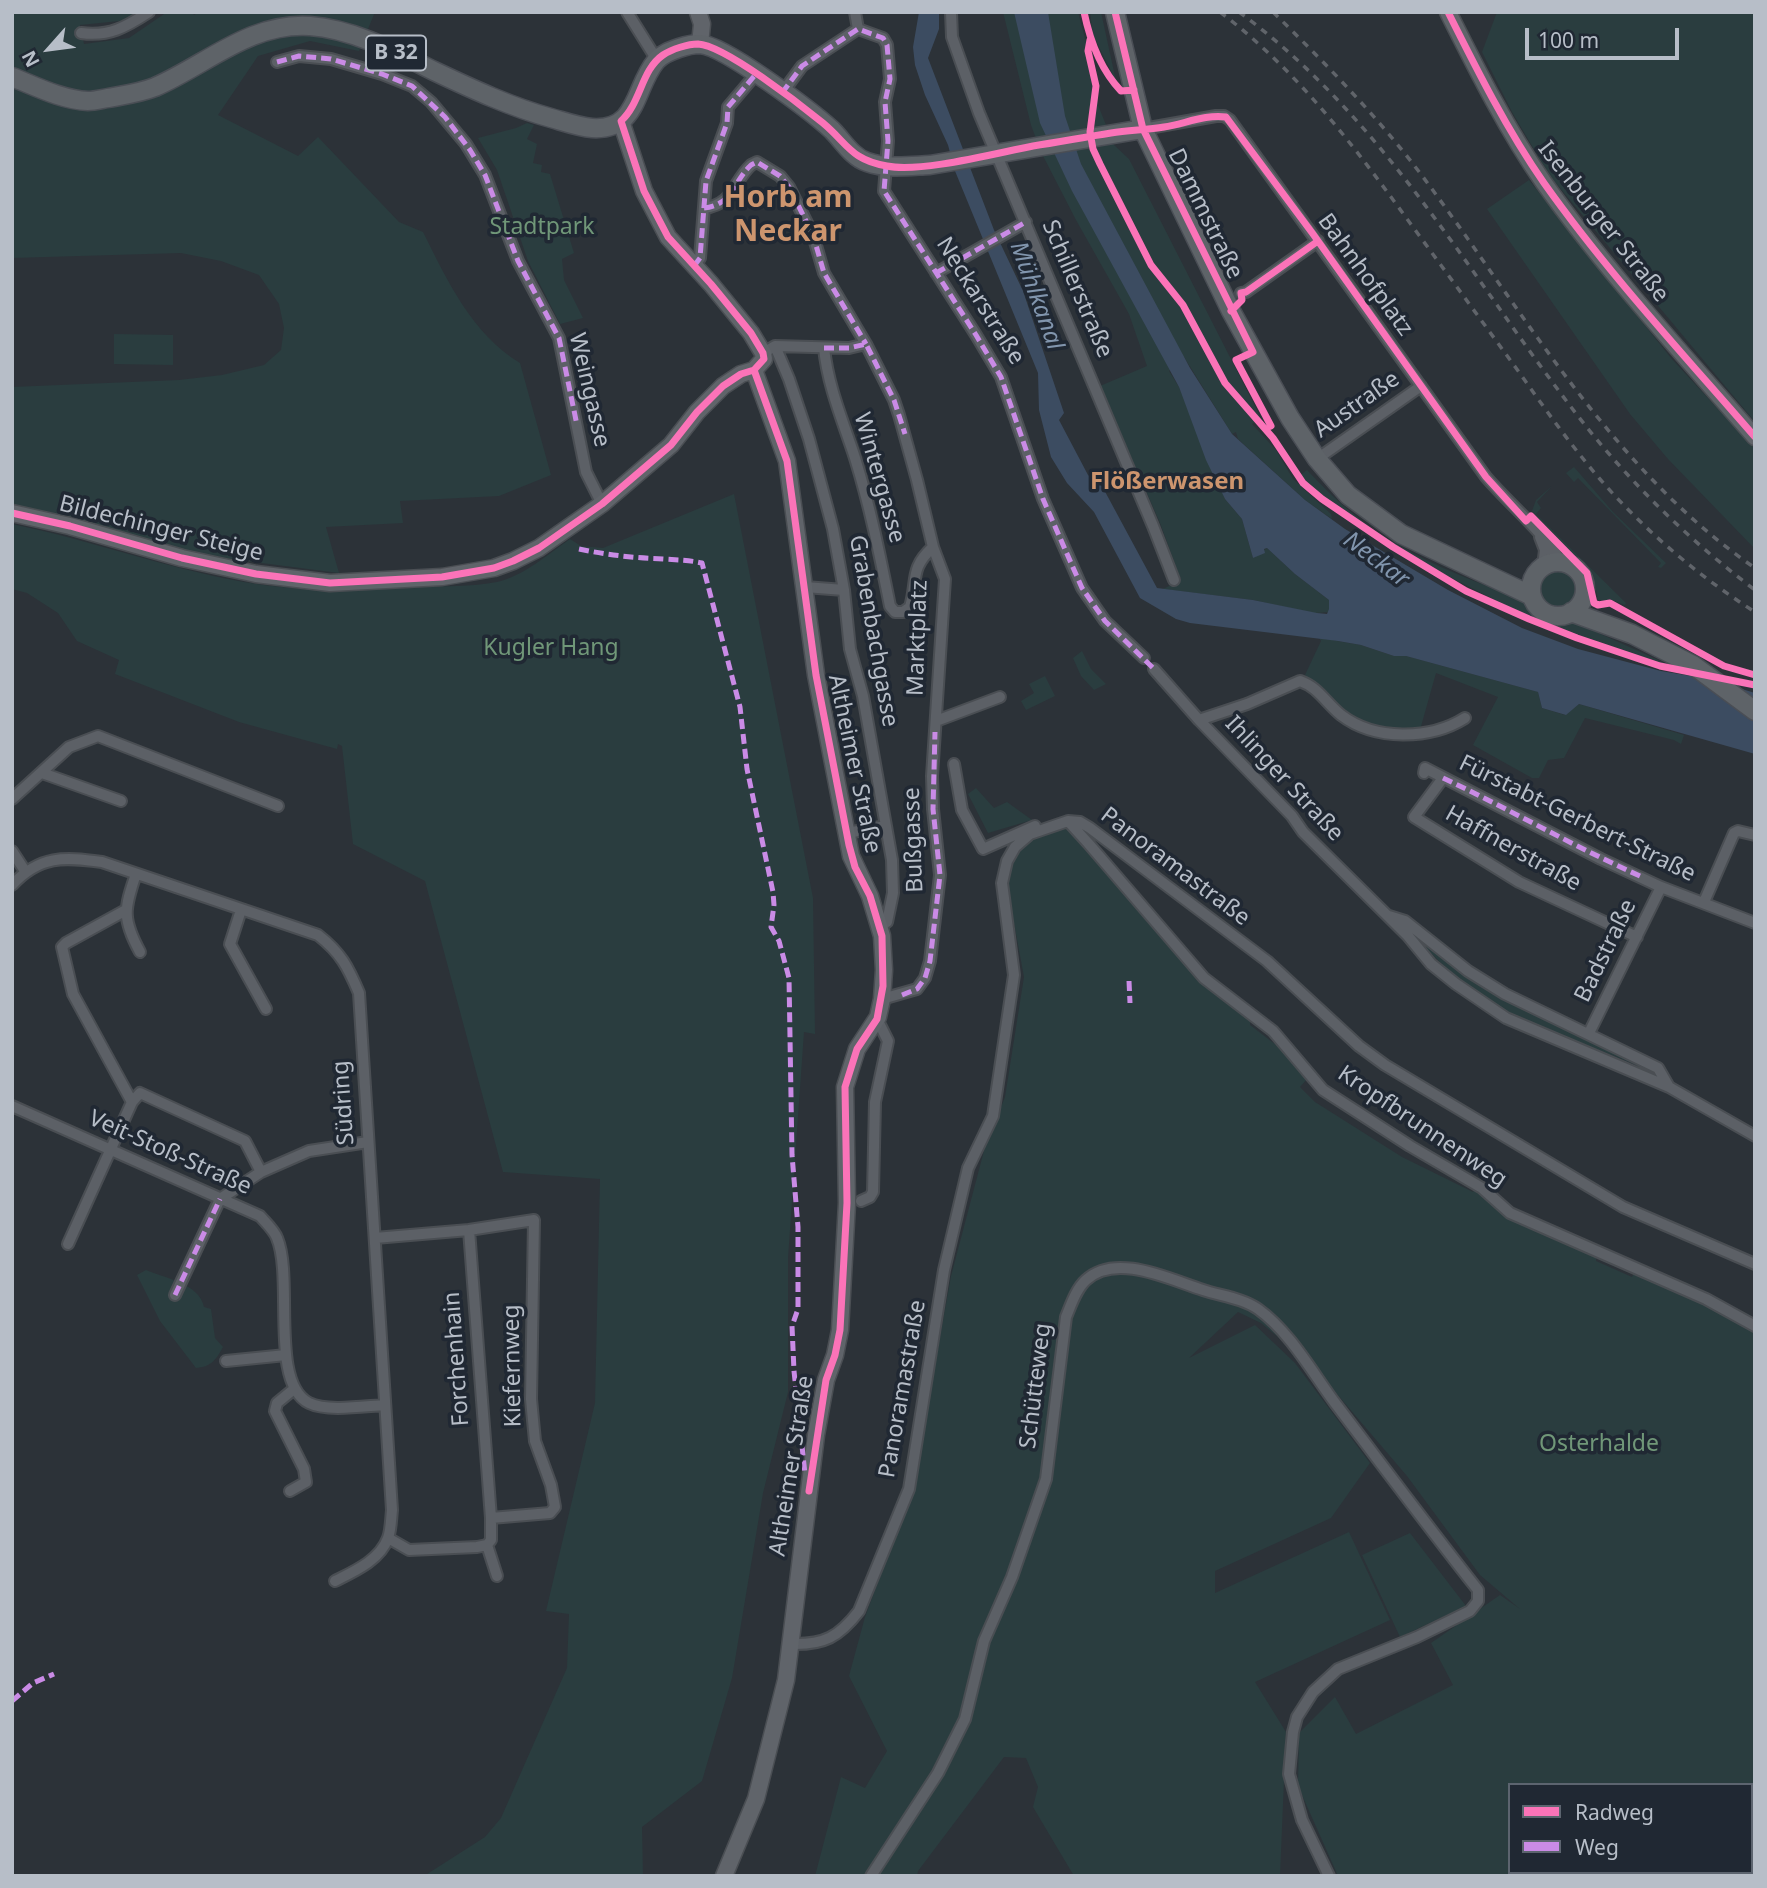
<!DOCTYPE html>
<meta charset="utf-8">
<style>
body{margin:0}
#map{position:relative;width:1767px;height:1888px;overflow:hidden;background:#2c3238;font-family:"Noto Sans",sans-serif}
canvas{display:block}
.frame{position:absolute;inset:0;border:14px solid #b7bec8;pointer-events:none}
.legend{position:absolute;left:1508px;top:1783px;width:245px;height:91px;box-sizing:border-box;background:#202833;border:2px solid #5c646f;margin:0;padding:9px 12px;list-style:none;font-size:21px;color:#b7bec8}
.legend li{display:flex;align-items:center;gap:14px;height:35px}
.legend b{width:35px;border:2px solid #5c646f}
.north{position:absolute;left:14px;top:14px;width:70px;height:70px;-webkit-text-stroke:5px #202833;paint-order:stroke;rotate:242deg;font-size:19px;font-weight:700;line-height:28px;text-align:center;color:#b7bec8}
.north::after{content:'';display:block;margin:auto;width:24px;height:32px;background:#b7bec8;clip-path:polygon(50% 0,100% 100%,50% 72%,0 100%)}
.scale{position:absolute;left:1525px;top:28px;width:154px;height:32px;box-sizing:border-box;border:4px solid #b7bec8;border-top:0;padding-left:9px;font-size:21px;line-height:24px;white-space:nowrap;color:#b7bec8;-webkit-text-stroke:5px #202833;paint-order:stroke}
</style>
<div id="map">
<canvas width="1767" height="1888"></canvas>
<div class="frame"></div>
<ul class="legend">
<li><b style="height:9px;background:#fb73b8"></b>Radweg</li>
<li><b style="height:9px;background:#ca8be6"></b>Weg</li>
</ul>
<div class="north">N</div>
<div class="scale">100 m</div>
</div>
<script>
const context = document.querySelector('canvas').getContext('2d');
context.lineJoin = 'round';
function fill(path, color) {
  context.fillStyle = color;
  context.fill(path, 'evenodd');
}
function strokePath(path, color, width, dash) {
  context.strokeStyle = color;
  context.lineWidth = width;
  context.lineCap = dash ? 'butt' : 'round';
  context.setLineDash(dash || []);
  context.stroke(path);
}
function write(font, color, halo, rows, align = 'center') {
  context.font = font + ' "Noto Sans",sans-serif';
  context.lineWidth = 7;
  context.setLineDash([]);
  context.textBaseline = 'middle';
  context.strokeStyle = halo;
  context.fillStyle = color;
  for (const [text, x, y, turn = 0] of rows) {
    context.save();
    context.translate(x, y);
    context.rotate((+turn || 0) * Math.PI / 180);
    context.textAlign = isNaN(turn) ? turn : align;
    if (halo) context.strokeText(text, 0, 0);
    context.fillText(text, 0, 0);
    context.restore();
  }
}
fill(new Path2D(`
 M12 12H142L129 20 80 25 84 44 129 38 167 12H192L194 15 199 12H375L359 51 310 41 258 56 218 115 298 156 318 137 399 222 423 232C447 280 472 334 520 363L551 475 499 496 400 501 403 523 326 527 339 573 184 553 12 506V387L179 380 222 375 264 365 281 350 284 328 279 304 259 275 221 261 181 253 12 258Z
 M1003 12H1078L1098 87V105L1114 145 1129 159 1261 418 1252 424 1276 450 1293 479 1331 514 1332 519 1305 500 1238 439 1236 432 1232 434 1184 357 1169 371 1179 387 1225 499 1242 519 1253 558 1267 548 1295 574 1329 600V612L1316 613 1326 639 1361 645 1394 656H1406L1538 692 1542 708 1565 715 1579 704 1684 735 1681 744 1674 740 1585 718 1564 758 1548 760 1539 778H1532L1473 745 1498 697 1436 673 1420 730C1395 728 1366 729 1345 714 1330 703 1318 688 1305 675L1321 641 1304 611 1253 600 1163 589 1181 580 1160 523 1100 386 1147 366 1129 314 1076 220 1041 152 1031 125Z
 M1090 12H1101L1116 81 1093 35Z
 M1497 12H1755V422L1549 175 1512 112 1482 52Z
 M527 123 534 125 527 139 537 144 533 163 542 165 541 172 550 174 574 253 562 259 564 280 583 318 560 324 528 261 497 170 478 138 516 128Z
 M1529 180 1671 358 1755 449V549L1668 459 1630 414 1487 209Z
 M114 334 173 335V365L114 364Z
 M1574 467 1613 512 1666 563 1661 568 1658 567 1661 563 1578 478 1574 482 1566 473Z
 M1307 470C1335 500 1364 526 1400 546 1437 568 1480 583 1520 599L1527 604 1536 617 1543 620 1574 622 1676 668 1533 619 1436 570 1366 529 1306 483 1299 476Z
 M1552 486 1537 502 1541 508 1536 514 1626 603 1625 605 1614 601 1598 600 1593 575 1532 511 1536 500Z
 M734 494 813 898 815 1034 804 1032 788 1258V1392L763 1493 732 1678 702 1781 642 1827 643 1876H424L485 1837 501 1818 567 1668 569 1614 546 1611 595 1403 600 1179 503 1172 425 881 353 844 342 746 338 744 337 749 239 722 115 674 119 660 77 641 58 613 27 593 12 589V524C90 540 165 568 244 582 305 592 356 591 418 587 443 586 472 587 497 582 524 576 548 554 570 539L581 546 603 548Z
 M1540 588a18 18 0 1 1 36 0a18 18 0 1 1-36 0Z
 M1082 651 1091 669 1106 684 1094 690 1081 676 1073 658Z
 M1045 676 1055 696 1026 710 1021 701 1034 693 1029 684Z
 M976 788 994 808 1007 802 1032 820 988 833 968 794Z
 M1075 822 1196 978 1250 1021V1025L1284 1051 1307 1079 1300 1087 1315 1102 1402 1157 1473 1192 1478 1185 1525 1215 1596 1254V1261L1632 1277 1634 1273 1679 1292 1685 1282 1755 1318V1876H1338L1298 1786 1299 1733 1335 1697 1356 1734 1453 1685 1431 1643 1500 1595 1520 1609 1480 1575 1407 1476 1313 1366 1261 1323 1238 1312 1189 1358 1255 1325 1295 1363 1370 1463 1331 1518 1215 1571V1593L1349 1532 1390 1620 1255 1682 1286 1732 1280 1876H1074L1033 1807 1038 1787 1026 1758 1004 1757 918 1871 917 1876H815L841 1777 865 1788 887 1751 849 1676 865 1617 913 1488 951 1276 985 1147 1005 1097 1024 977 1009 896 1008 882 1013 860 1032 834ZM1510 1785H1751V1872H1510Z
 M1406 926C1451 961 1494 995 1545 1020 1581 1039 1624 1049 1657 1074L1656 1076C1626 1058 1594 1049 1562 1037 1498 1013 1450 978 1406 926Z
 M146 1270C165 1278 200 1284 204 1307L211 1309 215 1338 223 1347C216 1360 211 1367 196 1368L160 1321 137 1275Z
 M1410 1533 1466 1606 1400 1637 1362 1555Z`), '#2a3d3f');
fill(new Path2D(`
 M919 12H939V29L928 58 994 230 1023 291 1064 413 1059 420 1088 475 1102 486 1157 588 1253 600 1317 613 1327 614 1329 609V600L1295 574 1267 548 1264 549 1265 553 1253 558 1242 519 1225 499 1206 460 1179 387 1072 191 1040 123 1014 12H1048L1065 116 1081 164 1190 368 1232 434 1305 500 1345 529 1448 590 1522 628 1578 649 1661 671 1709 679 1755 693V754L1579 704 1566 715 1542 708 1538 692 1406 656H1394L1361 645 1338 641 1190 623 1176 619 1140 598 1094 512 1067 483 1051 457 1039 410 1038 373 955 171 948 145 925 95 915 65 913 47Z`), '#3c4c61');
const street = new Path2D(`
 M627 12 657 60
 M855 12 858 29
 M951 12 952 37 979 113 1153 526 1174 580
 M81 33C109 37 126 27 149 12
 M277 62 299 56 331 59 382 74 412 86 431 102 466 144 485 175 518 261 559 338 586 472 602 504
 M782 93 802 66 858 29 883 38 887 45 890 79 885 102 888 141 884 191 976 335 1001 377 1043 499 1082 588 1105 621 1144 658
 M1143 129 1216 116H1224L1230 120 1486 477C1510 505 1543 531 1561 562
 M704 208C734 204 732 183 751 165L757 162 780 176 789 187 813 235 824 273 866 344
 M694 266 700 258 706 181 727 123 728 107 756 74
 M936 273 1026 222
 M1241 293 1246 292 1318 241
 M775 346 789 379 809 439 833 529 844 590 850 649 863 696 892 860 893 893 887 922 880 926
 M824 348C828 387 843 421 855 458 870 506 880 556 890 606L895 612H903L910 607C918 580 909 569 933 547
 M763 353 775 346 849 348 866 344 894 400 899 415 917 480 933 547 945 579 932 776 933 809 940 875 930 961 925 978 917 989 882 999
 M1317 459 1421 386
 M1540 537 1545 550 1543 566
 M805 587 844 590
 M1154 669 1199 720 1292 816 1303 832 1408 936 1431 964 1456 984 1506 1018 1669 1087 1755 1136
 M1199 720 1247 704 1300 681C1318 687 1326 703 1341 715 1375 741 1430 740 1465 718
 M936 721 1000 697
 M954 764 962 810 983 849 1035 826
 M42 773 121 801
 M1424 773 1425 768 1601 859 1661 887 1755 923
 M1443 778 1414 817 1519 882 1637 937
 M12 799 69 747 98 736 278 806
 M1068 821 1088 843 1204 978 1273 1031 1323 1090 1410 1146 1482 1188 1510 1213 1706 1299 1755 1326
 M847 833 886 826
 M12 851 25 871
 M136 874C124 909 122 919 140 952
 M12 885C40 855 64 857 102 862L318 935C341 953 348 967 359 993L392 1510C391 1519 391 1530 388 1538 380 1560 355 1571 335 1581
 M1704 902 1734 833 1738 831 1755 835
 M126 910 66 943 62 947 73 994 132 1102 140 1093 245 1141 261 1172
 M241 910 230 944 266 1009
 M1389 916 1405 921 1468 971 1505 994 1658 1068 1669 1087
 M1589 1033 1661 887
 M12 1106 260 1216C266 1223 274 1230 277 1238 294 1278 269 1383 309 1403 327 1412 365 1406 385 1405
 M861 1201 870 1197 873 1192 875 1102 888 1041 877 1019
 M469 1230 534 1220 531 1399 535 1441 551 1485 555 1507 550 1513 491 1518
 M375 1238 469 1230 491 1518V1540L487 1545 497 1576
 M68 1244 132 1102
 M175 1295 220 1199 261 1172 309 1151 368 1142
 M226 1361 286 1355
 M290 1491 306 1482 304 1469 275 1411 277 1403 294 1389
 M388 1538 409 1550 477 1547 487 1545
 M791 1644C824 1645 839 1637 859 1611L909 1489 944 1270 968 1168 993 1116 1014 975 1002 883 1007 861 1015 847 1030 834 1068 821 1080 822 1090 828 1267 961 1359 1046 1385 1065 1623 1207 1755 1264
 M871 1876 938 1773 965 1719 984 1641 1012 1577 1046 1479 1066 1317C1071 1305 1076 1289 1086 1280 1116 1252 1171 1280 1203 1290 1221 1296 1242 1298 1258 1309 1290 1332 1312 1372 1335 1403 1383 1466 1429 1528 1478 1590V1601L1470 1611 1417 1637 1338 1669 1313 1692 1297 1717 1293 1732 1289 1774 1302 1820 1329 1876`);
const secondary = new Path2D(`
 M698 12 702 24 700 44
 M1448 12C1477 70 1507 130 1544 183 1607 272 1684 355 1755 437
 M12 513 70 526 182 558 256 574 330 583 442 577 494 568 513 561 539 548 602 504 671 445 697 412 723 386 741 374 754 370 764 359 763 353 751 333 711 284 668 237 644 191 621 121
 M724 1876 756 1799 786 1680 816 1435 826 1380 835 1355 840 1330 847 1203 845 1087 857 1049 878 1017 882 999 884 970 882 936 870 896 851 856 816 675 787 461 754 370`);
const primary = new Path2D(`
 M1115 12 1143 129 1231 311 1290 418 1317 459 1348 495 1401 534 1532 596
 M12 77C35 86 62 100 88 101 94 101 102 99 108 98 124 95 140 93 155 87 206 65 250 22 310 26 353 29 396 52 434 71 472 89 511 107 551 118 565 122 579 127 592 128 639 131 634 87 656 61 662 54 670 51 679 48 685 46 693 44 700 44 725 46 811 111 832 130 843 141 852 157 867 162 887 169 908 166 930 165L1143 129
 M1531 589a27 27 0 1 1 54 0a27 27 0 1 1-54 0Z
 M1571 612 1632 634 1693 665 1755 711`);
strokePath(street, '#4a4e53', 14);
strokePath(secondary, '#4a4e53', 19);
strokePath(primary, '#4a4e55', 21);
strokePath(street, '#5c6066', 10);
strokePath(secondary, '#60646a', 16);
strokePath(primary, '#5e6368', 18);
strokePath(new Path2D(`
 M1220 12C1297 70 1354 146 1410 223 1446 272 1481 320 1516 368 1543 406 1569 443 1599 478 1644 530 1697 575 1755 612
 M1239 12C1381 116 1467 271 1571 407 1624 477 1685 537 1755 590
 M1273 12C1327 65 1378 117 1423 177 1525 313 1612 470 1755 568`), '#60646a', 3.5, [7, 7]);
strokePath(new Path2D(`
 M277 62 299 56 331 59 382 74 412 86 445 117 470 150 485 175 518 261 559 338 577 425
 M782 93 802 66 858 29 883 38 887 45 890 79 885 102 888 141 884 191 976 335 1001 377 1043 499 1082 588 1105 621 1154 669
 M704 208C734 204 732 183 751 165L757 162 780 176 789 187 813 235 824 273 866 344
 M694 266 700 258 706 181 727 123 728 107 756 74
 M936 273 1026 222
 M824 348H849L866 344 894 400 905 434
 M579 549C607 555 635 558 663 559 677 560 689 560 702 563L740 707 747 769 773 892 774 905 771 927 779 941 789 978 792 1155 798 1227V1309L792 1326 794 1371 805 1474
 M1443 778C1509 809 1573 846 1640 876
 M1129 981 1130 1003
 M902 995 917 989 925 978 930 961 940 875 933 809 935 732
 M175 1295 220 1199
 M12 1701 33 1683 54 1674`), '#ca8be6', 5, [10, 5]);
strokePath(new Path2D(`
 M1084 12C1090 41 1100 69 1121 91L1134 90
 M1115 12 1143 129 1253 352 1236 360 1271 426
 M1448 12C1477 70 1507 130 1544 183 1607 272 1684 355 1755 437
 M1090 40 1088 51 1096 86 1090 132 1093 149 1100 164 1151 265 1183 305 1225 383 1273 438 1303 483 1322 499 1393 547 1466 591 1529 619 1577 638 1660 666 1755 685
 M1231 311 1242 300 1241 293 1246 292 1318 241
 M754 370 787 461 816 675 849 845 855 867 870 896 882 936 883 986 877 1019 857 1049 845 1087 847 1203 840 1330 835 1355 826 1380 809 1491
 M12 513 70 526 182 558 256 574 330 583 442 577 494 568 513 561 539 548 602 504 671 445 697 412 723 386 741 374 754 370 764 359 763 353 751 333 711 284 668 237 644 191 621 121C641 103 641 70 663 55 672 49 688 44 698 44 724 45 801 105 823 123 848 144 851 160 887 166 921 173 996 153 1033 146 1059 142 1085 137 1111 133 1129 130 1147 130 1164 127 1184 124 1206 114 1226 117L1313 234 1486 477 1526 521 1531 516 1587 573 1594 603 1598 605 1610 603 1724 666 1755 675`), '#fb73b8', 7);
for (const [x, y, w] of [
 [396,53,60]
]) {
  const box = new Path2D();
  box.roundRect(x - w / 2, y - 17.5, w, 35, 5);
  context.fillStyle = '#202833';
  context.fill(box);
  strokePath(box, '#b7bec8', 2);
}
write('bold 21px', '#b7bec8', null, [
 ["B 32",396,53]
]);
write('23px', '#b7bec8', '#202833', [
 ["Dammstraße",1205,214,64],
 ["Isenburger Straße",1603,222,52],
 ["Bahnhofplatz",1365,275,54],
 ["Schillerstraße",1077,289,67],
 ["Neckarstraße",980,301,58],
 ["Weingasse",589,390,77],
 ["Austraße",1357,405,-35],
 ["Wintergasse",879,478,74],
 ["Bildechinger Steige",161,529,14],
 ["Grabenbachgasse",873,631,80],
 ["Marktplatz",918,638,-88],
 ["Altheimer Straße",854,764,78],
 ["Ihlinger Straße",1284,779,47],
 ["Fürstabt-Gerbert-Straße",1577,819,26],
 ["Bußgasse",914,840,-92],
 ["Haffnerstraße",1513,849,29],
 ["Panoramastraße",1175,867,37],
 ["Badstraße",1606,951,-64],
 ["Südring",344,1103,-94],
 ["Kropfbrunnenweg",1422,1127,34],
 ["Veit-Stoß-Straße",170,1153,24],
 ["Forchenhain",457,1359,-94],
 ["Kiefernweg",513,1366,-91],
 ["Schütteweg",1036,1386,-83],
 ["Panoramastraße",903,1389,-80],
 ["Altheimer Straße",792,1466,-81]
]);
write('23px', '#709778', '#202833', [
 ["Stadtpark",542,227],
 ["Kugler Hang",551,648],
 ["Osterhalde",1599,1444]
]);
write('italic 24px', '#8195ad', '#202833', [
 ["Mühlkanal",1036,296,70],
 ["Neckar",1376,560,37]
]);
write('bold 24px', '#cd956e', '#202833', [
 ["Flößerwasen",1167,482]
]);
write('bold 30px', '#cd956e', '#202833', [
 ["Horb am",788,198],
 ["Neckar",788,232]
]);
</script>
